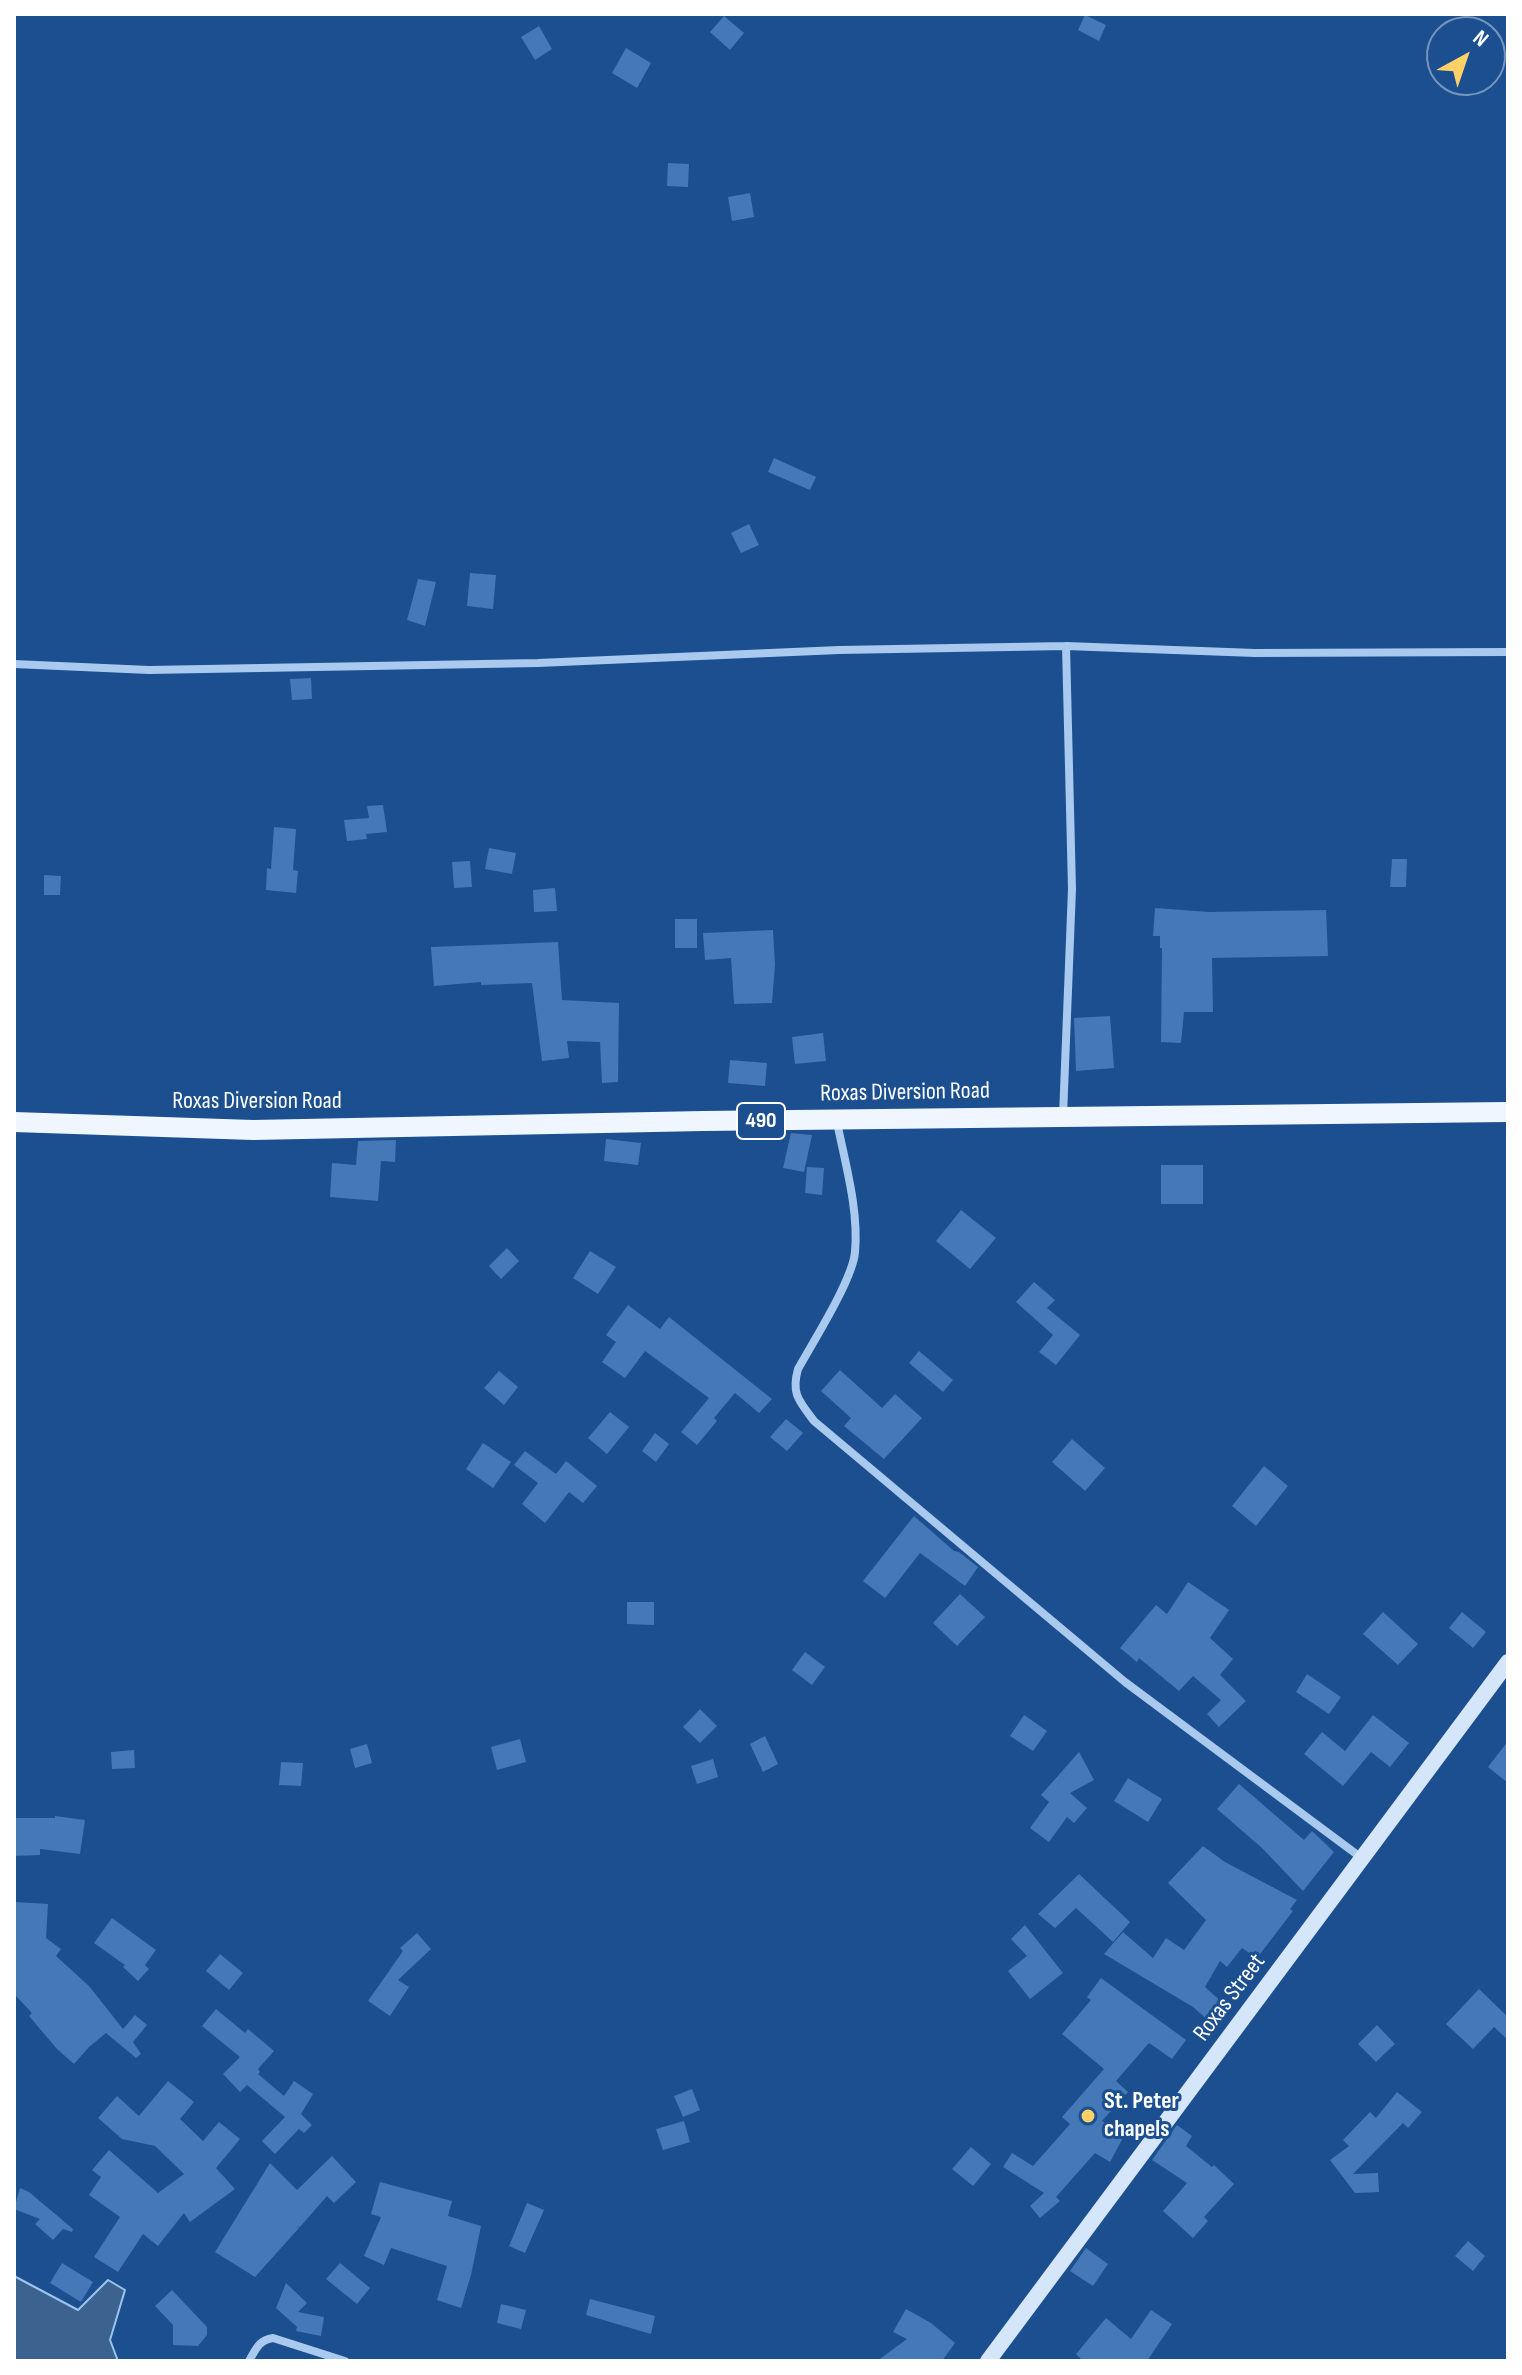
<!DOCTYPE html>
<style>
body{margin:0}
#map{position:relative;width:1522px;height:2375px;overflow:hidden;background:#1b4f8f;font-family:"Sofia Sans Condensed",sans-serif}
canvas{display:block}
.frame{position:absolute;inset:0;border:16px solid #fff;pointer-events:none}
.north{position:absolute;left:1426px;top:16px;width:80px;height:80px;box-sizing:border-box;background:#1b4f8f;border:2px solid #7695bc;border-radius:50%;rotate:40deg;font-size:22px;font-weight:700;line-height:32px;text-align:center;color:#fff}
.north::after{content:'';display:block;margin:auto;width:28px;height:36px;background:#ffd166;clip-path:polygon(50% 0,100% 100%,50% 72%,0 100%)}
</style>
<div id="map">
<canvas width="1522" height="2375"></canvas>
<div class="frame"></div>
<div class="north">N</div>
</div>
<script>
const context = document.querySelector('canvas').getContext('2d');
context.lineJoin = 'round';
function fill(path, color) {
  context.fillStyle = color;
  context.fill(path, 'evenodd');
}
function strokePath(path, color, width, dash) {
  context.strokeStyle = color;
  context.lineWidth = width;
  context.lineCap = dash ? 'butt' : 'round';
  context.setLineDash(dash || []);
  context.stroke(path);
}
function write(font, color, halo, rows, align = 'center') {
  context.font = font + ' "Sofia Sans Condensed",sans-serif';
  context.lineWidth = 6;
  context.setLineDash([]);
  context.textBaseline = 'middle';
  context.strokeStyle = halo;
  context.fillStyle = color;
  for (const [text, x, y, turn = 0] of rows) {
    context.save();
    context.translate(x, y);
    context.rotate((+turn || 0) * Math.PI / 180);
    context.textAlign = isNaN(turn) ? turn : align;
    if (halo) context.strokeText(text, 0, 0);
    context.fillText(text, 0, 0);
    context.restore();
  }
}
const water = new Path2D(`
 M14 2276 78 2310 108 2280 125 2290 110 2340 118 2361H14Z`);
fill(water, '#3c6290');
strokePath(water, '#9cc4f0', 2);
fill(new Path2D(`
 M1085 15 1106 25 1099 41 1078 30Z
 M724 16 744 33 730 50 710 32Z
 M539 26 552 49 535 60 521 37Z
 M626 48 651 63 637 88 612 73Z
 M668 163 689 164 688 187 667 186Z
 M750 193 754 217 732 221 728 197Z
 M774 458 816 477 810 490 768 472Z
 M749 524 759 545 741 553 731 533Z
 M470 573 496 575 493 609 467 606Z
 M418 579 436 582 425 626 407 620Z
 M311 678 312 699 292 700 290 679Z
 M383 805 387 832 366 834 367 839 347 841 344 820 369 818 367 806Z
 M274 827 296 829 293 870 298 871 296 893 266 890 267 868 271 869Z
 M489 848 516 853 512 874 485 869Z
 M1392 859H1407L1406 887H1390Z
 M470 861 472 887 454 888 452 862Z
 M44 875 61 876 60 895H44Z
 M555 888 557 911 534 912 533 890Z
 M1155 908 1209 912 1326 910 1328 956 1212 958 1213 1012H1184L1181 1043 1161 1042 1162 948H1160V936H1153Z
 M675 919H697V948H675Z
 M773 930 775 965 772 1003 734 1004 731 958 705 960 703 933Z
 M558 942 562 1000 619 1003 618 1082 602 1083 600 1042 567 1041 569 1058 542 1061 532 983 481 985V982L434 986 431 947Z
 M1110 1016 1114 1068 1076 1071 1074 1018Z
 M823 1033 826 1061 795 1064 792 1037Z
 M730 1060 767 1063 765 1086 728 1083Z
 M791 1133 812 1135 804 1172 783 1168Z
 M606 1139 641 1143 638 1165 604 1161Z
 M396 1140 395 1162 381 1161 378 1201 330 1197 332 1163 356 1165 358 1141Z
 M1161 1165H1203V1204H1161Z
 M807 1167 824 1168 822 1195 805 1193Z
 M961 1210 996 1238 970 1269 936 1241Z
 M507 1248 519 1261 501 1279 489 1266Z
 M590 1251 616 1267 598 1294 573 1278Z
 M1034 1282 1055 1300 1047 1308 1080 1335 1056 1365 1039 1352 1053 1335 1016 1302Z
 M628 1305 660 1329 669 1317 772 1399 759 1413 735 1393 714 1418 717 1421 697 1445 681 1432 709 1398 645 1351 625 1378 602 1362 616 1342 606 1335Z
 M919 1351 953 1380 943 1392 909 1363Z
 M840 1370 882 1408 895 1394 922 1418 884 1459 844 1426 851 1418 821 1391Z
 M499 1371 518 1387 504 1405 484 1388Z
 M610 1412 629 1427 607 1454 588 1438Z
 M786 1419 803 1433 787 1451 770 1437Z
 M655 1433 669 1444 656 1462 642 1451Z
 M1072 1439 1105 1468 1085 1491 1052 1462Z
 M483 1443 511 1462 493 1488 466 1469Z
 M525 1451 556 1474 566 1461 597 1486 583 1503 569 1492 545 1523 522 1504 538 1483 514 1465Z
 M1264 1466 1288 1486 1256 1526 1232 1506Z
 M914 1516 954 1551 959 1552 978 1567 965 1586 920 1553 885 1598 863 1581Z
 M1188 1582 1229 1610 1210 1638 1233 1659 1220 1675 1246 1701 1219 1727 1207 1714 1221 1700 1193 1676 1179 1691 1139 1658 1137 1662 1120 1648 1156 1605 1167 1614Z
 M960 1594 985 1617 957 1646 933 1623Z
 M627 1602H654V1625L627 1624Z
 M1383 1612 1418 1644 1398 1665 1363 1634Z
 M1462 1612 1486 1632 1473 1648 1449 1628Z
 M805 1652 825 1667 812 1685 792 1670Z
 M1307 1674 1341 1697 1329 1714 1296 1692Z
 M700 1709 717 1726 700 1743 683 1727Z
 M1024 1715 1047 1731 1033 1751 1010 1736Z
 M1373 1715 1409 1743 1390 1767 1371 1752 1343 1786 1304 1754 1322 1732 1345 1751Z
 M765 1736 778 1764 763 1772 750 1744Z
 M520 1739 526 1762 497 1770 491 1747Z
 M1508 1741V1783L1488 1767Z
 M367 1744 372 1763 355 1768 350 1749Z
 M134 1750 135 1768 112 1769 111 1752Z
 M1079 1752 1094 1780 1070 1793 1087 1808 1074 1823 1067 1817 1049 1842 1030 1828 1049 1802 1041 1795Z
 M713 1759 718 1777 697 1784 691 1766Z
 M281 1762 303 1763 301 1786 279 1785Z
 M1128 1778 1162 1799 1148 1822 1114 1801Z
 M1239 1784 1304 1840 1312 1831 1334 1852 1303 1891 1262 1848 1217 1809Z
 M55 1816 85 1820 80 1854 40 1849V1855L14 1856V1818H55Z
 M1203 1846 1225 1862 1297 1900 1290 1909 1293 1911 1257 1958 1242 1948 1227 1967 1220 1961 1205 1987 1224 2004 1209 2021 1193 2007 1104 1954 1123 1932 1153 1958 1166 1938 1184 1950 1206 1920 1168 1883Z
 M1079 1874 1130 1922 1113 1942 1076 1908 1055 1928 1038 1914Z
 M15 1902 48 1904 46 1938 61 1949 56 1956 89 1986 123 2029 135 2015 147 2025 133 2042 141 2054 136 2058 106 2033 89 2047 74 2064 57 2049 29 2016 32 2013 14 1994Z
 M112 1918 156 1950 145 1965 149 1969 138 1981 123 1967 125 1965 94 1943Z
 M1025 1925 1063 1973 1030 1999 1008 1971 1027 1956 1011 1939Z
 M417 1933 431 1949 398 1980 409 1987 390 2016 368 2001 403 1951 400 1948Z
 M220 1954 243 1973 229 1990 206 1971Z
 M1101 1978 1186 2040 1172 2059 1149 2043 1116 2081 1128 2092 1102 2121 1125 2134 1110 2162 1095 2153 1056 2197 1060 2201 1040 2218 1030 2206 1044 2193 1003 2167 1012 2153 1033 2166 1070 2124 1062 2117 1104 2069 1062 2034 1091 2000 1087 1997Z
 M1479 1989 1508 2017V2040L1494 2027 1473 2049 1446 2024Z
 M216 2009 245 2033 248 2029 274 2051 258 2069 260 2072 258 2074 284 2096 294 2081 313 2094 301 2114 312 2125 304 2133 299 2129 275 2154 262 2141 285 2117 247 2085 240 2092 223 2074 240 2057 202 2026Z
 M1377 2025 1395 2044 1376 2062 1358 2044Z
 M168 2081 194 2102 180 2119 203 2141 219 2122 240 2139 216 2168 235 2189 190 2222 184 2213 158 2246 143 2234 118 2272 94 2257 120 2217 89 2195 101 2177 92 2170 109 2150 158 2193 184 2174 155 2146 122 2139 98 2118 117 2096 139 2116Z
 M692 2089 700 2110 683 2117 674 2096Z
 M1397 2092 1422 2112 1408 2128 1403 2123 1353 2174 1378 2173 1379 2192 1355 2193 1330 2160 1349 2146 1343 2140 1370 2112 1376 2118Z
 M684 2121 690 2142 663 2150 656 2129Z
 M1177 2125 1192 2136 1186 2146 1212 2167 1214 2165 1234 2184 1204 2217 1208 2221 1193 2238 1163 2211 1187 2183 1152 2160Z
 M971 2147 991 2164 973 2186 952 2169Z
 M332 2156 356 2182 334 2203 327 2196 300 2227 298 2226 299 2228 255 2277 215 2252 270 2163 297 2190Z
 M380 2182 452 2201 448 2216 481 2226 471 2275 461 2308 437 2300 447 2266 391 2248 384 2265 364 2256 381 2217 371 2214Z
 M20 2188 29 2192 73 2229 72 2232 63 2229 53 2240 35 2224 40 2219 14 2209Z
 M527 2203 544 2210 525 2253 509 2246Z
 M1468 2241 1485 2256 1473 2271 1455 2256Z
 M1086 2248 1108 2264 1093 2286 1070 2271Z
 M62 2263 93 2282 81 2302 50 2283Z
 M340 2263 370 2288 357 2304 326 2279Z
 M286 2283 307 2303 298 2312 324 2317 321 2336 296 2331 297 2327 276 2308Z
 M172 2290 207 2327V2335L198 2346 173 2345V2325L155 2306Z
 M590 2299 655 2316 651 2334 586 2315Z
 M501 2304 526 2310 521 2329 497 2323Z
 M906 2309 931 2323 955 2343 942 2361H877L907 2339 893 2332Z
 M1151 2310 1172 2324 1147 2361H1083L1076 2354 1106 2318 1131 2339Z`), '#4478b7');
strokePath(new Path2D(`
 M14 664 149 670 538 663 839 650 1066 646 1255 653 1508 652
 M1063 1116 1072 889 1066 646
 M837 1122C845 1163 859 1210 855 1252 853 1279 813 1342 798 1369 791 1394 799 1401 814 1421L1125 1682 1363 1859
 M249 2361C256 2349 259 2340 273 2338L345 2361`), '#a9c9ee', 8);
strokePath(new Path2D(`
 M988 2361 1508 1662`), '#d6e6fa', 16);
strokePath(new Path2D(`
 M14 1122 253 1130 703 1121 1508 1112`), '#f0f6ff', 20);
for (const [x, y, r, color] of [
 [1088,2116,8,"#ffd166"]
]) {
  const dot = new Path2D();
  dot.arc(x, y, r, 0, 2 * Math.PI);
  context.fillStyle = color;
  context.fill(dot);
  strokePath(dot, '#1b4f8f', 3);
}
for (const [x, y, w] of [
 [761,1121,48]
]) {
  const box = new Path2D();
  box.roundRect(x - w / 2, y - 18, w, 36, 6);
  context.fillStyle = '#1b4f8f';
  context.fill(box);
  strokePath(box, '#fff', 2);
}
write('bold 22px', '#fff', null, [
 ["490",761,1121]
]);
write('24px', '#fff', '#1b4f8f', [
 ["Roxas Diversion Road",905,1093,-1],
 ["Roxas Diversion Road",257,1102],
 ["Roxas Street",1230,1998,-53]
]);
write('bold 24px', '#fff', '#1b4f8f', [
 ["St. Peter",1104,2102],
 ["chapels",1104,2130]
], 'left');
</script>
